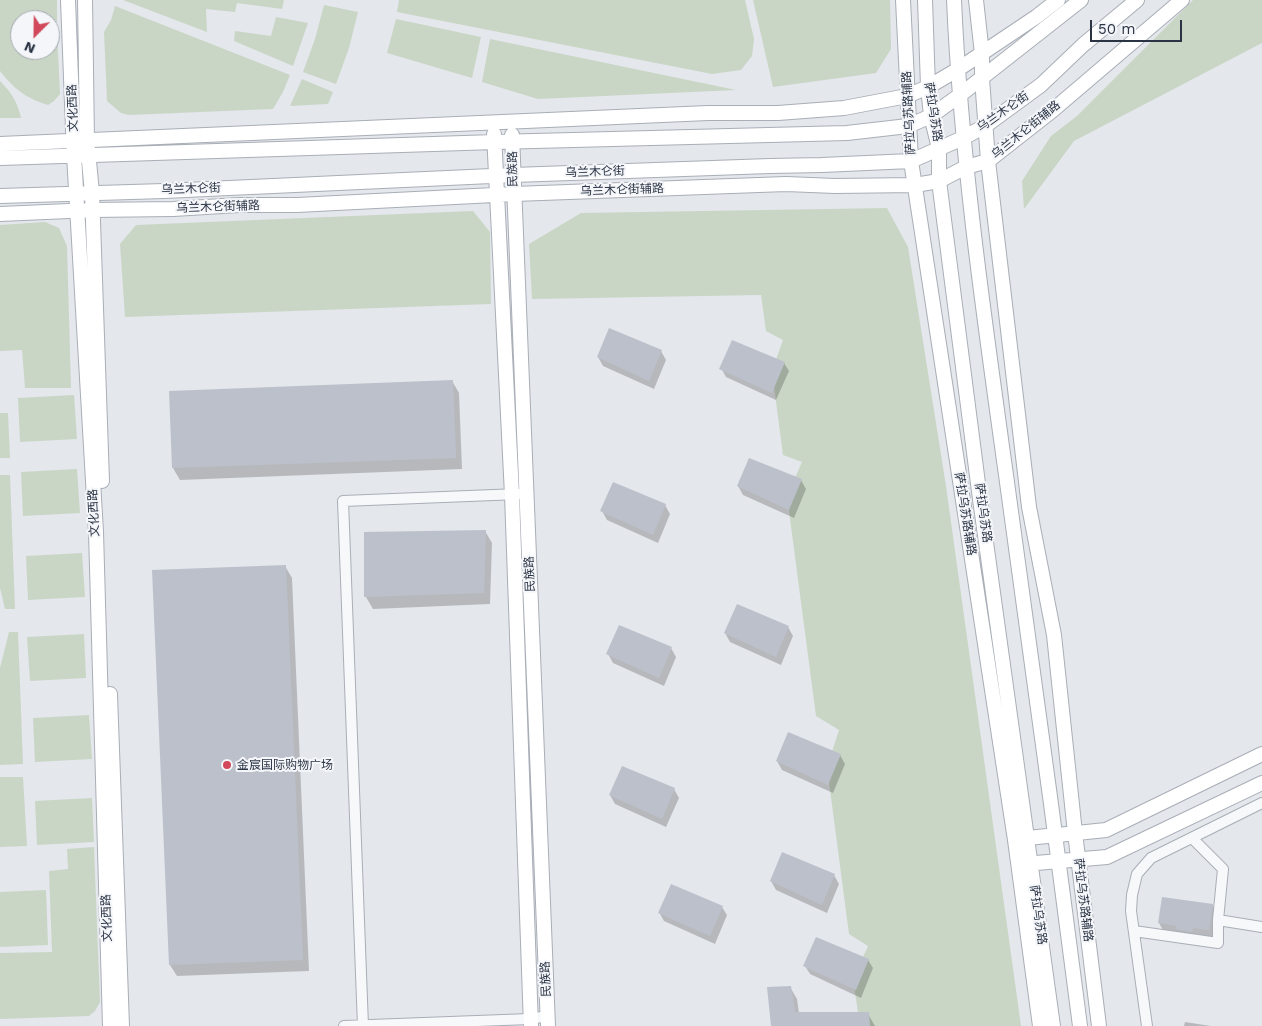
<!DOCTYPE html>
<meta charset="utf-8">
<style>
body{margin:0}
#map{position:relative;width:1262px;height:1026px;overflow:hidden;background:#e4e7ec;font-family:"Work Sans",sans-serif}
canvas{display:block}
.north{position:absolute;left:10px;top:10px;width:50px;height:50px;box-sizing:border-box;background:#f4f6f9;border:1px solid #a4a8b1;border-radius:50%;rotate:203deg;font-size:14px;font-weight:700;line-height:20px;text-align:center;color:#2b3445}
.north::after{content:'';display:block;margin:auto;width:18px;height:22px;background:#d1495b;clip-path:polygon(50% 0,100% 100%,50% 72%,0 100%)}
.scale{position:absolute;left:1090px;top:20px;width:92px;height:22px;box-sizing:border-box;border:2px solid #2b3445;border-top:0;padding-left:6px;font-size:15px;line-height:18px;white-space:nowrap;color:#2b3445;-webkit-text-stroke:4px #f4f6f9;paint-order:stroke}
</style>
<div id="map">
<canvas width="1262" height="1026"></canvas>
<div class="north">N</div>
<div class="scale">50 m</div>
</div>
<script>
const context = document.querySelector('canvas').getContext('2d');
context.lineJoin = 'round';
function fill(path, color) {
  context.fillStyle = color;
  context.fill(path, 'evenodd');
}
function strokePath(path, color, width, dash) {
  context.strokeStyle = color;
  context.lineWidth = width;
  context.lineCap = dash ? 'butt' : 'round';
  context.setLineDash(dash || []);
  context.stroke(path);
}
function write(font, color, halo, rows, align = 'center') {
  context.font = font + ' "Work Sans","Noto Sans SC",sans-serif';
  context.lineWidth = 4;
  context.setLineDash([]);
  context.textBaseline = 'middle';
  context.strokeStyle = halo;
  context.fillStyle = color;
  for (const [text, x, y, turn = 0] of rows) {
    context.save();
    context.translate(x, y);
    context.rotate((+turn || 0) * Math.PI / 180);
    context.textAlign = isNaN(turn) ? turn : align;
    if (halo) context.strokeText(text, 0, 0);
    context.fillText(text, 0, 0);
    context.restore();
  }
}
fill(new Path2D(`
 M0 0H57V22H50V20H20V50H50V31H57L60 94 54 101 48 105C26 98 15 90 0 71Z
 M123 0H284L282 9 237 3 235 12 206 9 207 32Z
 M399 0H745L754 39 752 56 741 70 712 74 397 12Z
 M753 0H890L891 49 876 73 773 87Z
 M1193 0H1262V43L1074 141 1024 209 1022 181 1051 136 1077 116Z
 M324 5 358 12 349 48 336 84 303 72 315 39Z
 M115 6 290 75 283 92 273 109 129 115 121 113 107 101 104 32 111 20Z
 M276 17 308 23 293 66 234 41 235 31 271 36Z
 M396 19 481 37 472 78 387 53Z
 M490 39 736 90 538 99 482 82Z
 M302 79 333 92 328 104 290 106Z
 M0 81C11 92 18 103 21 118H0Z
 M887 208 908 247 946 486 1021 1026H860L853 979 868 946 849 934 827 767 839 730 816 716 787 496 802 462 783 455 772 371 783 340 766 331 761 295 532 299 529 244 581 213Z
 M473 211 490 232 491 304 125 317 120 244 136 225Z
 M45 222 59 228 67 246 71 388H25L22 350 0 351V225Z
 M74 395 77 439 20 442 18 398Z
 M0 413H8L10 458H0Z
 M77 469 80 513 23 516 21 472Z
 M0 475H10L15 609H5L0 588Z
 M82 553 85 597 28 600 26 556Z
 M9 632H18L23 764 0 765V668Z
 M84 634 86 678 30 681 27 637Z
 M89 715 92 759 35 762 33 718Z
 M0 777H23L27 846 0 847Z
 M92 798 94 842 37 845 35 801Z
 M94 847 100 1002 95 1011 89 1016 0 1019V953L52 952 49 871 68 869 67 849Z
 M46 890 48 945 0 947V892Z`), '#c9d6c5');
fill(new Path2D(`
 M661 351 666 360 654 389 603 366 598 357Z
 M784 363 789 371 776 400 726 377 721 368Z
 M452 381 459 393 462 469 180 480 173 468Z
 M750 459 801 480 806 489 794 518 743 495 738 486Z
 M665 505 670 514 658 543 607 520 602 511Z
 M485 531 492 543 490 604 373 609 366 597Z
 M285 566 292 578 309 971 177 976 170 965Z
 M788 627 793 636 781 665 730 642 725 633Z
 M671 648 676 657 664 686 613 663 608 654Z
 M840 755 845 764 833 793 782 770 777 761Z
 M674 789 679 798 666 827 615 804 610 795Z
 M834 875 839 884 827 913 776 890 771 881Z
 M1212 905 1217 913 1214 938 1164 932 1159 923Z
 M722 907 727 915 715 944 664 921 659 912Z
 M868 960 873 968 861 998 810 974 805 966Z
 M790 987 797 999 799 1013 868 1014 875 1026H772Z
 M1185 1022 1211 1026H1184Z`), '#0003');
fill(new Path2D(`
 M609 328 662 350 649 381 597 357Z
 M732 340 785 362 772 393 719 369Z
 M453 380 456 458 172 468 169 391Z
 M749 458 802 479 789 510 737 486Z
 M613 482 666 504 653 535 600 511Z
 M486 530 484 593 364 597V532Z
 M286 565 303 960 169 965 152 570Z
 M737 604 789 626 776 657 724 633Z
 M619 625 672 647 659 678 606 654Z
 M788 732 841 754 828 785 776 761Z
 M622 766 675 788 662 819 609 795Z
 M782 852 835 874 822 905 770 881Z
 M671 884 723 906 710 936 658 913Z
 M1162 897 1213 904 1209 930 1193 928 1192 932 1176 929 1177 926 1158 923Z
 M816 937 869 959 856 990 803 966Z
 M791 986 795 1012H869L870 1026H771L767 987Z`), '#bbc0ca');
const street = new Path2D(`
 M1192 838 1223 869 1218 920 1262 927
 M1134 931 1218 943V920
 M344 1026 530 1019 547 1016
 M363 1026 343 501 519 494
 M1147 1026 1131 911 1132 895 1137 874 1151 858 1262 803`);
const secondary = new Path2D(`
 M68 0 74 155 96 532 110 1026
 M85 0 87 140 92 193 102 481
 M903 0 911 161 1015 840 1040 1026
 M925 0 928 87 931 116 939 148V181L980 499 1053 1026
 M954 0C961 159 984 317 1006 475 1031 659 1057 842 1080 1026
 M976 0 982 54V78L988 161 1029 507 1054 635 1075 833 1099 1026
 M494 134 512 495 531 1026
 M512 135 548 1026
 M0 144 708 113H778L844 108 907 96 928 87 957 70 1036 17 1058 0
 M0 158 495 142 847 133 908 126 931 116 960 95 1081 0
 M0 196 164 191 513 175 770 166 822 165 911 161 963 138 985 126 1041 85 1083 45 1137 0
 M0 214 92 210 173 209 239 205H297L514 194 786 184 835 186 915 185 939 181 966 167 988 161 1053 110 1182 0
 M110 694 122 1026
 M1018 839 1106 830 1262 754
 M1024 864 1107 857 1262 783`);
strokePath(street, '#a9aeb7', 12);
strokePath(secondary, '#a9aeb7', 16);
strokePath(street, '#f7f8fa', 10);
strokePath(secondary, '#fff', 14);
for (const [x, y, r, color] of [
 [227,765,5,"#d1495b"]
]) {
  const dot = new Path2D();
  dot.arc(x, y, r, 0, 2 * Math.PI);
  context.fillStyle = color;
  context.fill(dot);
  strokePath(dot, '#f4f6f9', 2);
}
write('12px', '#2b3445', '#f4f6f9', [
 ["文化西路",73,108,-92],
 ["萨拉乌苏路",933,112,81],
 ["乌兰木仑街",1003,112,-35],
 ["萨拉乌苏路辅路",909,113,-93],
 ["乌兰木仑街辅路",1026,130,-39],
 ["民族路",513,169,-91],
 ["乌兰木仑街",595,172,-2],
 ["乌兰木仑街",191,189,-2],
 ["乌兰木仑街辅路",622,190,-2],
 ["乌兰木仑街辅路",218,207,-2],
 ["文化西路",94,513,-93],
 ["萨拉乌苏路",983,513,82],
 ["萨拉乌苏路辅路",965,514,81],
 ["民族路",530,574,-92],
 ["萨拉乌苏路辅路",1083,900,83],
 ["萨拉乌苏路",1038,915,82],
 ["文化西路",107,918,-92],
 ["民族路",546,979,-92]
]);
write('12px', '#2b3445', '#f4f6f9', [
 ["金宸国际购物广场",237,765]
], 'left');
</script>
